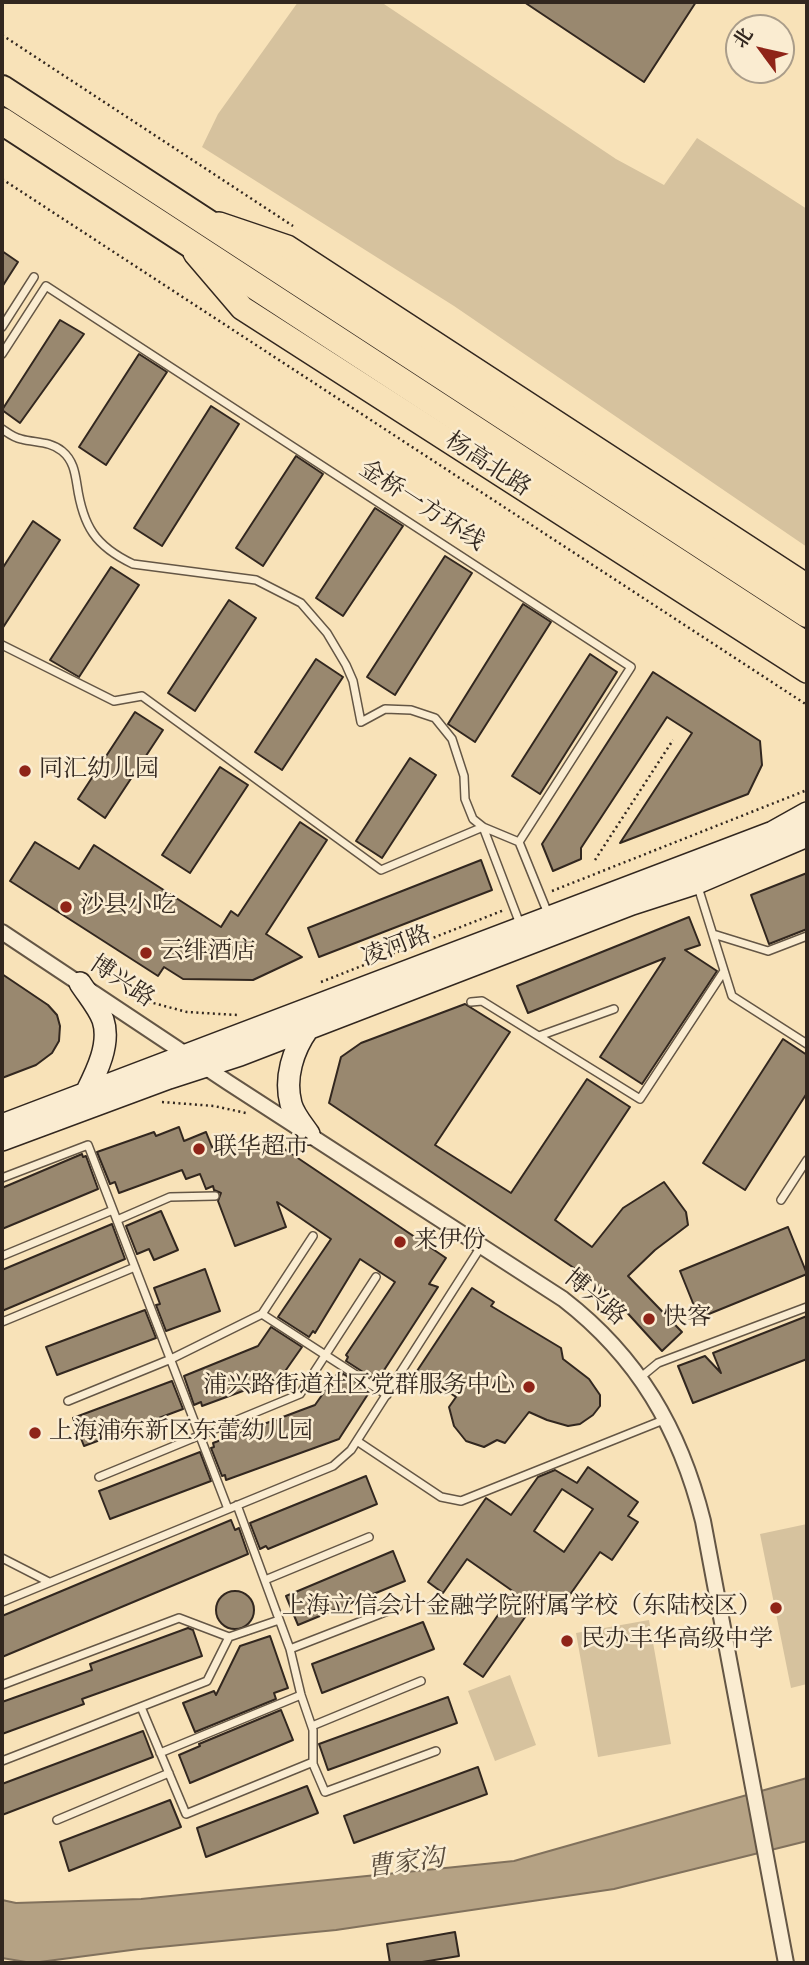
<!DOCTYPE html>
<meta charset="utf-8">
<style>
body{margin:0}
#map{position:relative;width:809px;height:1965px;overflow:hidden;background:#f8e2b8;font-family:"IM FELL English","Noto Serif SC",serif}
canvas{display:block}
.frame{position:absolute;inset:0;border:4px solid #32271f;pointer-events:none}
.north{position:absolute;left:725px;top:14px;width:70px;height:70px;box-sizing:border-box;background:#faecd1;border:2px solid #aa9d8a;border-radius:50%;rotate:303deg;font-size:19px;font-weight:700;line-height:28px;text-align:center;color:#32271f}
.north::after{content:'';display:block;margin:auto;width:24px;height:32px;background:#8f2418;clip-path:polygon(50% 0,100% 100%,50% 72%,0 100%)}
</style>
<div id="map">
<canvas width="809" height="1965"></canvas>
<div class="frame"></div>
<div class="north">北</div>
</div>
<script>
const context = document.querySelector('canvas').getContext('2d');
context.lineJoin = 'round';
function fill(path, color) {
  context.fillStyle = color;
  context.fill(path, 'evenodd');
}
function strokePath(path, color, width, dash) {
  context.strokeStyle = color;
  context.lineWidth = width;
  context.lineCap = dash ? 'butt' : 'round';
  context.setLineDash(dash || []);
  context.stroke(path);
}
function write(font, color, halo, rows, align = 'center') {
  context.font = font + ' "IM FELL English","Noto Serif SC",serif';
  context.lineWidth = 5;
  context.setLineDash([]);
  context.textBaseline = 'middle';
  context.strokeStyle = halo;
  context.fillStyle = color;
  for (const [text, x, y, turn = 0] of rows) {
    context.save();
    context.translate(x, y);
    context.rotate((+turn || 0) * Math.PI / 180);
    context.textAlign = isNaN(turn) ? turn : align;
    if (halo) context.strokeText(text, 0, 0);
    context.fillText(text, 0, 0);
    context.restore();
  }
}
fill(new Path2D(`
 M298 2H381L616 159 664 185 697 138 807 209V547L454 306 202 147 218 114Z
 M807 1524V1684L791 1688 760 1534Z
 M649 1620 671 1744 598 1757 576 1633Z
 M510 1675 536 1745 495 1761 468 1691Z`), '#d6c29e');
const water = new Path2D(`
 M807 1778V1841L614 1889 336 1930 139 1949 32 1963 2 1958V1900L16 1903 141 1899 514 1861Z`);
fill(water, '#b5a284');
strokePath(water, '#81715c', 2);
const building = new Path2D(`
 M524 2H696L644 82Z
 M2 251 18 262 2 287Z
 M60 320 84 334 20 423 2 410Z
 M139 354 167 372 106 465 79 447Z
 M211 406 239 424 162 546 134 528Z
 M296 456 323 474 263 566 236 548Z
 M375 508 403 526 343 616 316 598Z
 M33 521 60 540 2 629V569Z
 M445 556 472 573 395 695 367 677Z
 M111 567 139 585 79 677 50 660Z
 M229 600 256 618 195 711 168 693Z
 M523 604 551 622 475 742 448 724Z
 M590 654 617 672 540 794 512 776Z
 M316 659 343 677 282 770 255 752Z
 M653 672 760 741 762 765 748 794 620 843 692 733 667 717 581 848V859L553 871 542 844Z
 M135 712 163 730 105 818 78 799Z
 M410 758 436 775 382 858 356 841Z
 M220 767 248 785 190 873 162 855Z
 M300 822 327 840 266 934 302 957 253 980 183 979 164 967 158 976 10 881 35 842 79 869 94 845 221 927 231 911 238 916Z
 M481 860 492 890 319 957 308 928Z
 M807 873V929L769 944 751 895Z
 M689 917 700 945 685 950 717 971 642 1084 600 1057 665 958 528 1013 517 986Z
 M2 974 48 1005 57 1015 60 1026 59 1041 52 1053 36 1065 2 1078Z
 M465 1004 510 1032 435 1145 511 1193 587 1079 630 1107 555 1220 592 1247 623 1208 664 1182 686 1212 688 1225 655 1250 628 1276 682 1332 662 1351 611 1295 577 1270 329 1103 341 1057 361 1043Z
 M783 1039 807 1055V1093L745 1190 703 1163Z
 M179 1127 184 1141 206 1132 212 1147 233 1139 237 1150 255 1143 283 1148 446 1258 429 1284 438 1287 377 1381 346 1361 348 1357 346 1355 395 1282 360 1259 315 1333 313 1331 309 1337 278 1317 331 1239 277 1202 286 1227 235 1246 218 1201 221 1193 214 1190 213 1186 206 1189 200 1174 186 1179 182 1170 119 1193 115 1182 110 1184 97 1152 154 1132 156 1136Z
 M82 1154 83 1157 86 1156 98 1189 2 1229V1188Z
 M161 1211 178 1250 154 1260 149 1249 137 1254 126 1226Z
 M112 1224 125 1259 2 1311V1270Z
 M788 1227 807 1274 699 1318 680 1271Z
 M205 1269 220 1311 166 1331 156 1305 160 1304 154 1288Z
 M472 1288 494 1302 491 1306 561 1348 563 1359 589 1379 600 1395V1406L593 1415 580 1424 568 1426 547 1420 529 1412 505 1443 497 1440 484 1447 466 1441 454 1426 449 1407 456 1397 417 1371Z
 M145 1310 156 1338 57 1375 46 1347Z
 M807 1316V1359L693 1403 678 1366 705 1356 721 1373 713 1353Z
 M271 1327 302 1347 281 1377 202 1406 201 1402 194 1405 184 1376 258 1346Z
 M339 1371 370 1391 339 1439 226 1480 225 1475 222 1476 211 1448 214 1447 213 1443 315 1405Z
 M172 1381 183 1409 84 1446 73 1418Z
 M200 1452 211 1481 110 1519 99 1491Z
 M588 1467 638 1502 628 1516 638 1522 612 1560 600 1552 562 1606 542 1593 483 1677 464 1664 514 1592 467 1559 443 1593 428 1582 486 1498 511 1515 538 1477 555 1470 577 1483ZM562 1489 593 1509 564 1552 534 1531Z
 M366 1476 377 1504 268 1549 266 1546 260 1549 250 1523Z
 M231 1520 235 1530 239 1528 248 1554 2 1657V1616Z
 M393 1551 405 1581 298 1625 286 1596Z
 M216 1610a19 19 0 1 1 38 0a19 19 0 1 1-38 0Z
 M423 1622 434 1649 322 1693 312 1664Z
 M188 1628 193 1630 202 1656 82 1699 84 1704 2 1734V1702L92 1670 90 1664Z
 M270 1636 288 1688 274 1693 276 1699 195 1732 183 1703 214 1691 216 1695 240 1646Z
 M448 1697 457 1723 328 1770 319 1744Z
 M281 1710 293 1740 190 1783 179 1755 200 1746 199 1744Z
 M143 1731 153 1757 2 1815V1784Z
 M478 1767 487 1794 354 1843 344 1816Z
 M307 1786 318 1813 206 1857 197 1828Z
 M170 1800 181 1827 69 1871 60 1842Z
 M455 1932 459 1956 416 1963H390L387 1944Z`);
fill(building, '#99886f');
strokePath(building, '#32271f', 2);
const lane = new Path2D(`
 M2 327 34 277
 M2 354 46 286 631 667 519 842 549 916
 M2 429C8 433 14 438 21 439 35 443 50 441 62 451 73 460 75 472 77 485 83 526 95 546 133 564L256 580 301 603 327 633 346 665 353 681 361 722 385 709 411 710 435 718 452 739 464 776 465 799 473 819 483 827 519 842
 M2 645 114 701 142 696 381 870 483 827 520 924
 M698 887 732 996 807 1044
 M713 934 768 951 807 936
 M471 1002 482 1001 640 1099 724 971
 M539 1036 614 1009
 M2 1178 88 1145 228 1509
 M781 1200 807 1160
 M117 1220 170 1197 215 1196
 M2 1256 113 1210
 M262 1314 387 1395
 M2 1322 135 1267
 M641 1377 658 1363 807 1307
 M68 1401 171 1359 262 1314 313 1236
 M357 1441 441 1497 461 1501 666 1419
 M99 1477 300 1394 376 1277
 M237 1505 290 1649 301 1695 313 1730V1764L325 1792 436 1751
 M2 1558 49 1582
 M265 1580 369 1537
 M2 1602 333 1466 351 1450 482 1245
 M290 1649 398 1607
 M2 1685 179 1618 229 1637 279 1620
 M141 1707 186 1814 313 1762
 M312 1726 421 1681
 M160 1753 301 1695
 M2 1761 207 1681 229 1637
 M57 1820 169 1773`);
const street = new Path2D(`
 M2 932 229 1083 563 1299C638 1357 680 1429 703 1521L786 1963`);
const secondary = new Path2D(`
 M80 983C87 994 99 1008 103 1020 111 1044 96 1073 86 1093
 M308 1029C293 1050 284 1078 291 1104 294 1115 303 1125 309 1134
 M2 1125 773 832 807 813
 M2 1140 169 1078 240 1055 632 904 697 883 807 836`);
const primary = new Path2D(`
 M219 224 287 247 807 586
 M195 253 242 308 807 671`);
const highway = new Path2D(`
 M2 89 807 614
 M2 121 807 646`);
strokePath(lane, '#645645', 10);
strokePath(street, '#645645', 18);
strokePath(secondary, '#32271f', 24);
strokePath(primary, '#32271f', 26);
strokePath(highway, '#32271f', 30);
strokePath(new Path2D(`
 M2 35 293 226
 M2 179 807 705
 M595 860 673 740
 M552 891 807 790
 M321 982 504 910
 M127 996 187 1012 237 1015
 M162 1102 214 1106 246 1113`), '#32271f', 2.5, [2, 3.5]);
strokePath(lane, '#faecd1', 7);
strokePath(street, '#faecd1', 14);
strokePath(secondary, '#faecd1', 21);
strokePath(primary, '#f8e2b8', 23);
strokePath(highway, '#f8e2b8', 26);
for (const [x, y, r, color] of [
 [25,771,7,"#8f2418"],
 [66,907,7,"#8f2418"],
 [146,953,7,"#8f2418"],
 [199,1149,7,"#8f2418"],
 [400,1242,7,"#8f2418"],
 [649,1319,7,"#8f2418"],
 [529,1387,7,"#8f2418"],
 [35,1433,7,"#8f2418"],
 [776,1608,7,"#8f2418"],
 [567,1641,7,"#8f2418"]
]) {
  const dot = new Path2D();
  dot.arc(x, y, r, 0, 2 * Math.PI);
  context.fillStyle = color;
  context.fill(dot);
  strokePath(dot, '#faecd1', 2.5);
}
write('24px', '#32271f', '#faecd1', [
 ["杨高北路",487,466,33],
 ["金桥一方环线",421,507,33],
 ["凌河路",397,948,-21],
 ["博兴路",121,983,34],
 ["博兴路",594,1299,40]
]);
write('24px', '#32271f', '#faecd1', [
 ["同汇幼儿园",39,771],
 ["沙县小吃",80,907],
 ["云绯酒店",160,953],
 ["联华超市",213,1149],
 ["来伊份",414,1242],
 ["快客",663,1319],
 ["浦兴路街道社区党群服务中心",515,1387,"right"],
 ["上海浦东新区东蕾幼儿园",49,1433],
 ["上海立信会计金融学院附属学校（东陆校区）",762,1608,"right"],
 ["民办丰华高级中学",581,1641]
], 'left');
write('italic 26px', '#594c3d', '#faecd1', [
 ["曹家沟",406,1865,-8]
]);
</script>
